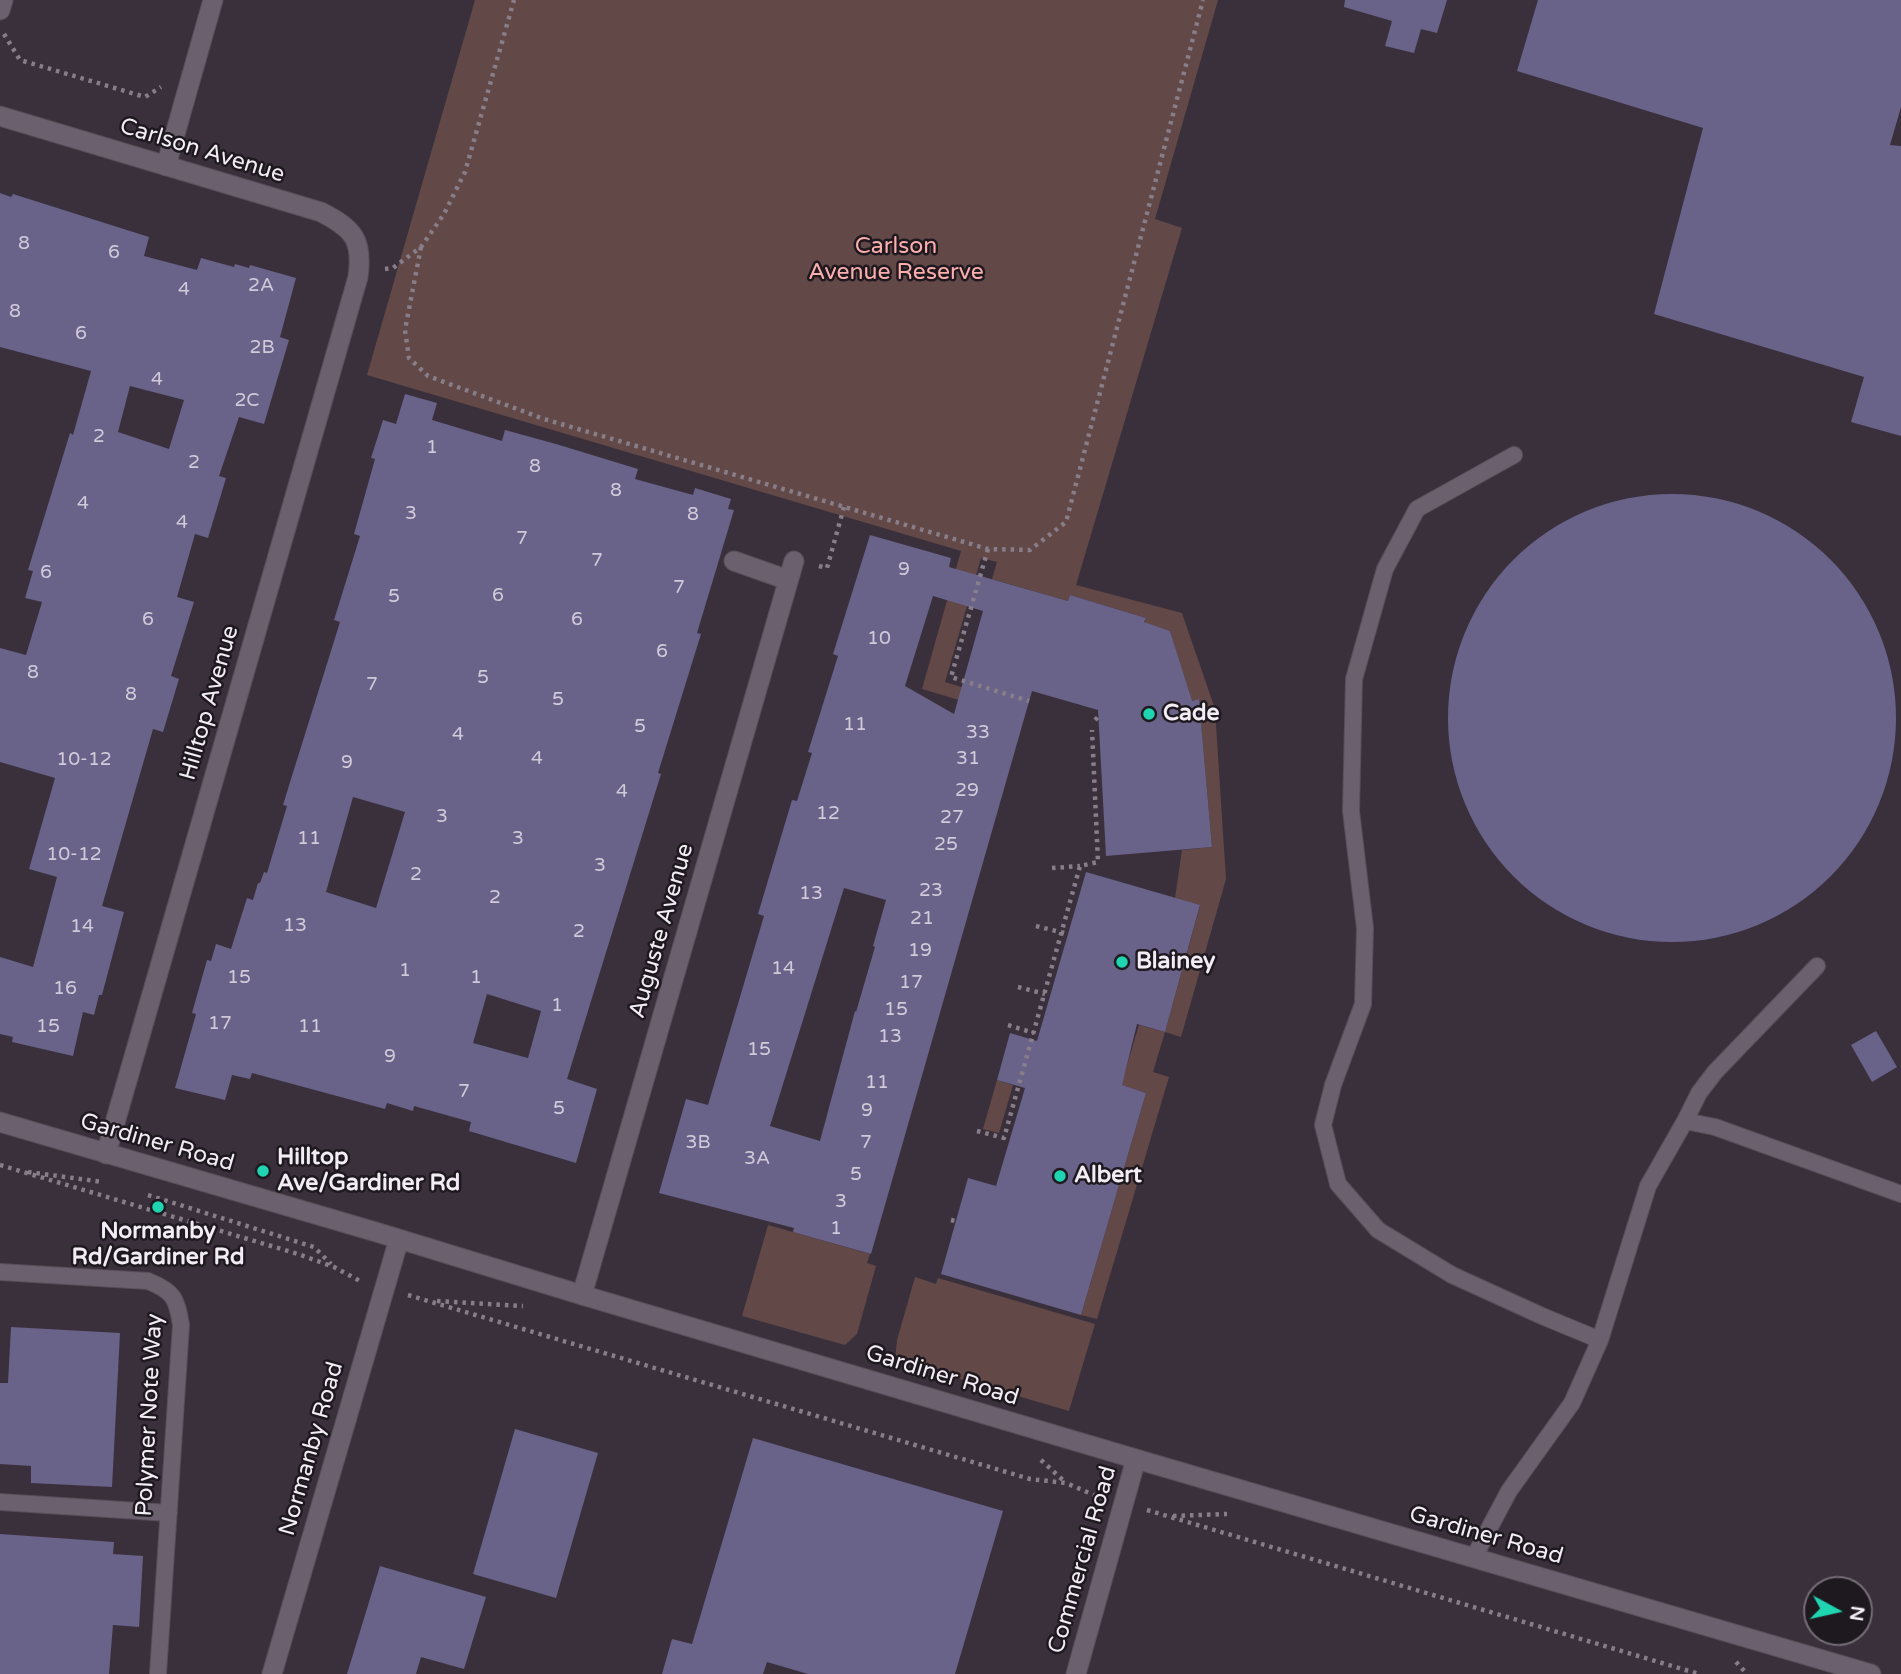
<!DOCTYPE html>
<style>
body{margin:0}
#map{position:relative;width:1901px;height:1674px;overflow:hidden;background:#3a303c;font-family:"Varela Round",sans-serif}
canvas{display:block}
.north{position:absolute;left:1803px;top:1576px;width:70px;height:70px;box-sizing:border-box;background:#1e191f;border:2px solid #736d74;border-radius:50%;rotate:98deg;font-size:19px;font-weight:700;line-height:28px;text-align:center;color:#f2ecf4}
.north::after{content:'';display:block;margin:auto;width:24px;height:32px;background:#1ed5b1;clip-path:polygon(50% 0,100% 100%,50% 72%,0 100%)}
</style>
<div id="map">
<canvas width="1901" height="1674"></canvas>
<div class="north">N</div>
</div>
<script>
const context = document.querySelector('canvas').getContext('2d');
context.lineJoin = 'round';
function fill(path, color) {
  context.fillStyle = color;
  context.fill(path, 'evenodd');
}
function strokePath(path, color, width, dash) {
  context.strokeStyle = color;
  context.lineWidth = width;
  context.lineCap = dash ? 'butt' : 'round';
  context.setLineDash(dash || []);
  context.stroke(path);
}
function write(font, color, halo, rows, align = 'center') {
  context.font = font + ' "Varela Round",sans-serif';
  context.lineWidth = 5;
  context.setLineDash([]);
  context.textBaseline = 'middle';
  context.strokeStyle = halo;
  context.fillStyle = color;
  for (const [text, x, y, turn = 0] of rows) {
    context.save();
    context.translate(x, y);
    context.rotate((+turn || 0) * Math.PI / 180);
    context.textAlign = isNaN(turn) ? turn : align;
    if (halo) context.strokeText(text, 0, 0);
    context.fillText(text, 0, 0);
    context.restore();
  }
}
fill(new Path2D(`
 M475 0H1218L1155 219 1182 228 1076 585 1182 613 1215 709 1226 879 1181 1037 1165 1032 1153 1072 1169 1077 1097 1319 1081 1315 1146 1093 1121 1085 1139 1025 1165 1032 1200 906 1175 898 1182 850 1212 847 1200 711 1197 700 1191 701 1170 631 1144 623 1146 618 1070 595 1068 601 992 579 997 562 981 558 945 682 1007 701 1003 713 922 689 961 551 367 375Z
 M997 1080 1013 1085 999 1133 983 1129Z
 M768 1225 870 1254 867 1263 876 1266 857 1334 845 1345 742 1316Z
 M915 1277 936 1284 938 1278 1095 1324 1069 1411 895 1360 897 1340Z`), '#624847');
fill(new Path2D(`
 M1345 0H1447L1437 33 1421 29 1414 53 1385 46 1392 21 1344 7Z
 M1538 0H1901V107L1890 145 1901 146V436L1851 422 1864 377 1654 314 1703 128 1517 71Z
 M0 193 11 197 13 194 149 237 144 256 197 270 201 258 234 267 235 264 249 268 250 265 296 278 280 337 289 340 264 424 239 417 219 476 226 478 208 538 195 534 177 597 194 602 171 676 179 679 163 732 153 729 102 906 124 912 102 995H99L94 1015 83 1012 73 1056 12 1042 13 1037 0 1034V957L33 967 57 877 29 869 55 778 0 762V648L26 655 42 602 25 598 33 571 28 570 70 433 73 435 91 371 0 347ZM130 386 184 400 169 449 118 432Z
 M405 394 437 403 432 420 502 441 505 430 556 444 638 469 635 479 693 495 695 488 731 499 728 509 734 510 697 633 701 634 658 773 661 774 567 1079 597 1089 576 1163 469 1131 471 1122 414 1106 413 1111 387 1103 385 1109 252 1073 250 1079 232 1075 225 1100 175 1088 196 1014 192 1013 207 960 211 961 216 944 231 949 247 898 253 900 258 883H260L264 872 267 873 287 806 283 805 291 779 340 622 334 620 360 536 354 534 375 459 371 458 383 420 396 424ZM353 797 405 812 376 908 326 892ZM487 994 541 1011 528 1058 473 1043Z
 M1448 718a224 224 0 1 1 448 0a224 224 0 1 1-448 0Z
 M870 535 951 558 949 567 1068 601 1070 595 1146 618 1144 622 1170 631 1192 701 1199 699 1212 847 1106 856 1098 710 1032 691 871 1254 793 1232 794 1228 659 1193 686 1099 708 1105 764 916 758 914 792 800 797 801 812 753 808 752 838 656 833 654ZM933 596 983 611 954 714 905 686ZM844 888 886 900 873 946 875 947 856 1012 855 1011 820 1141 770 1126Z
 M1086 872 1200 905 1165 1032 1137 1024 1122 1085 1146 1093 1081 1315 941 1274 968 1178 996 1186 1025 1088 997 1080 1010 1033 1037 1041Z
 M1876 1031 1897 1067 1872 1082 1851 1045Z
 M11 1327 120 1333 112 1487 31 1483V1466L0 1464V1383H8Z
 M515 1429 598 1453 556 1598 473 1574Z
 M753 1438 1003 1511 955 1674H808L767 1662 763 1674H662L672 1639 692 1644Z
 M0 1534 114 1542 113 1554 143 1556 139 1627 113 1625 109 1674H0Z
 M380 1566 486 1597 464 1669 421 1657 416 1674H347Z`), '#696289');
const service = new Path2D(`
 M1514 455 1417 509 1385 569 1354 679 1351 811 1365 928 1363 1004 1333 1085 1323 1125 1338 1184 1378 1230 1452 1275 1542 1316 1600 1340
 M1685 1121 1699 1093 1715 1072 1817 966
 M0 1272 148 1281C173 1291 177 1298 181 1325L158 1674
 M0 1502 169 1513
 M1474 1557 1509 1491 1572 1403 1600 1340 1648 1186 1685 1121 1715 1127 1901 1194`);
const minor = new Path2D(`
 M0 10 3 0
 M0 116 321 212C354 229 363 240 358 277L106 1154
 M166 166 213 0
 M734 561 788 580
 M582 1295 794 561
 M1076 1674 1136 1459`);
const tertiary = new Path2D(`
 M0 1122 376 1232 582 1295 1136 1459 1871 1674
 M272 1674 399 1239`);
strokePath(service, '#574e59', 18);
strokePath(minor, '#574e59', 21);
strokePath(tertiary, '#574e59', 21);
strokePath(new Path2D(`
 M4 34 20 60 145 97 161 87
 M421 247 405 330 409 358 428 376 544 419 988 549 1030 550 1066 522 1203 0
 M385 269 393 268 421 247 444 214 465 172 514 0
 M988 549 951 677 1029 701
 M819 566 827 568 844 507
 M1095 720 1098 717
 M1052 868 1080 866
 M1036 926 1068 934
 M1018 987 1045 994
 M1008 1025 1034 1033
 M977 1131 1004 1138 1080 866 1098 862 1092 730
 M0 1165 298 1254 334 1267 360 1281
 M28 1172 103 1182
 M148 1195 314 1247 331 1264
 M951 1220 956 1221
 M408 1295 1030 1479 1066 1483 1101 1498
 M437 1301 523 1306
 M1041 1460 1065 1482
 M1147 1510 1699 1674
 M1173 1516 1227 1514
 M1736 1662 1747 1674`), '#877e89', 4.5, [3.5, 5]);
strokePath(service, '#6b606d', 16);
strokePath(minor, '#6b606d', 19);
strokePath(tertiary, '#6b606d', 19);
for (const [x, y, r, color] of [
 [1149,714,7,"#1ed5b1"],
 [1122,962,7,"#1ed5b1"],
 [263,1171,7,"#1ed5b1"],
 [1060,1176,7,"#1ed5b1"],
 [158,1207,7,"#1ed5b1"]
]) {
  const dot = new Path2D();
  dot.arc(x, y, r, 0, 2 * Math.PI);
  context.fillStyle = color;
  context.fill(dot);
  strokePath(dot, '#1e191f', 2.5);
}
write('19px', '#d0cad9', null, [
 ["8",24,244],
 ["6",114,253],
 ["2A",261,286],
 ["4",184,290],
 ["8",15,312],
 ["6",81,334],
 ["2B",262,348],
 ["4",157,380],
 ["2C",247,401],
 ["2",99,437],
 ["1",432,448],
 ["2",194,463],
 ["8",535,467],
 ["8",616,491],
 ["4",83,504],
 ["3",411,514],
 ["8",693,515],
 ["4",182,523],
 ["7",522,539],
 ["7",597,561],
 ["9",904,570],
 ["6",46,573],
 ["7",679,588],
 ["6",498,596],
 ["5",394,597],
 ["6",148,620],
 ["6",577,620],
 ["10",879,639],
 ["6",662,652],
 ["8",33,673],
 ["5",483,678],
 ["7",372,685],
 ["8",131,695],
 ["5",558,700],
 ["11",855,725],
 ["5",640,727],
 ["33",978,733],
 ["4",458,735],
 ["4",537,759],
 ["31",968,759],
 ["10-12",84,760],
 ["9",347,763],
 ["29",967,791],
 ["4",622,792],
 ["12",828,814],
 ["3",442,817],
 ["27",952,818],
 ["11",309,839],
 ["3",518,839],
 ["25",946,845],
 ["10-12",74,855],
 ["3",600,866],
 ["2",416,875],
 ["23",931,891],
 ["13",811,894],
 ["2",495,898],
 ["21",922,919],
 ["13",295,926],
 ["14",82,927],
 ["2",579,932],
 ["19",920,951],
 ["14",783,969],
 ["1",405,971],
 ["15",239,978],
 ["1",476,978],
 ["17",911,983],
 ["16",65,989],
 ["1",557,1006],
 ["15",896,1010],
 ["17",220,1024],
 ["15",48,1027],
 ["11",310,1027],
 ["13",890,1037],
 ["15",759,1050],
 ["9",390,1057],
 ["11",877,1083],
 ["7",464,1092],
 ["5",559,1109],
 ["9",867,1111],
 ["3B",698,1143],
 ["7",866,1143],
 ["3A",757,1159],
 ["5",856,1175],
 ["3",841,1202],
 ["1",836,1229]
]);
write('23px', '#f2ecf4', '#1e191f', [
 ["Carlson Avenue",202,151,17],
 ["Hilltop Avenue",210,703,-74],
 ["Auguste Avenue",662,931,-74],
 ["Gardiner Road",157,1143,16],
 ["Gardiner Road",942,1376,17],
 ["Polymer Note Way",150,1415,-87],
 ["Normanby Road",312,1449,-74],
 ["Gardiner Road",1486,1536,16],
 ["Commercial Road",1083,1560,-74]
]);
write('23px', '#fcaeae', '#1e191f', [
 ["Carlson",896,247],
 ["Avenue Reserve",896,273]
]);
write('bold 23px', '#f2ecf4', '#1e191f', [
 ["Cade",1163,714],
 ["Blainey",1136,962],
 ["Hilltop",277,1158],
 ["Ave/Gardiner Rd",277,1184],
 ["Albert",1074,1176],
 ["Normanby",158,1232,"center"],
 ["Rd/Gardiner Rd",158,1258,"center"]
], 'left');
</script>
